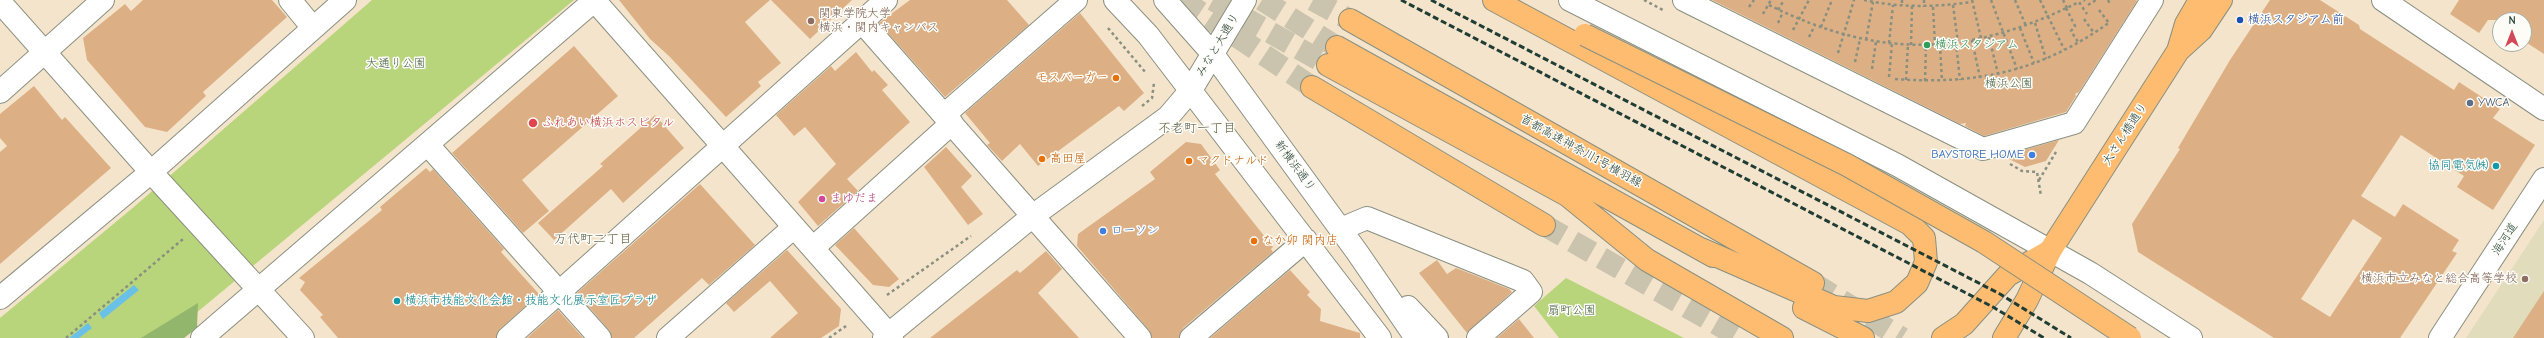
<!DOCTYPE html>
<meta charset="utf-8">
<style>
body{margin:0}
#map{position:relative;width:2544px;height:338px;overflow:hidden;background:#f5e4cc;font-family:"Comic Neue",sans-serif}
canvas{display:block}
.north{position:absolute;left:2492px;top:12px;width:40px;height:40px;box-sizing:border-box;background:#fdfcf7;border:1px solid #a4b0a9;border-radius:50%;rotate:0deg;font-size:11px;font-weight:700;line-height:16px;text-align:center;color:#1f3d34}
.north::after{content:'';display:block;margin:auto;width:14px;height:18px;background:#d1495b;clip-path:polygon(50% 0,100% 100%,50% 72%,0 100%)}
</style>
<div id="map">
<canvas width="2544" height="338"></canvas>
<div class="north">N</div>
</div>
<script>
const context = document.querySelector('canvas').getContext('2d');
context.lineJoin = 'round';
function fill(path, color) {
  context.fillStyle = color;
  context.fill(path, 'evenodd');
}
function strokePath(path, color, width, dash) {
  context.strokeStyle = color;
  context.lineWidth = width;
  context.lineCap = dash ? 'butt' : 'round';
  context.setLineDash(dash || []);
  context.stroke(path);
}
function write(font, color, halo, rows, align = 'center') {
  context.font = font + ' "Comic Neue","Klee One",sans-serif';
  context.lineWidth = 3;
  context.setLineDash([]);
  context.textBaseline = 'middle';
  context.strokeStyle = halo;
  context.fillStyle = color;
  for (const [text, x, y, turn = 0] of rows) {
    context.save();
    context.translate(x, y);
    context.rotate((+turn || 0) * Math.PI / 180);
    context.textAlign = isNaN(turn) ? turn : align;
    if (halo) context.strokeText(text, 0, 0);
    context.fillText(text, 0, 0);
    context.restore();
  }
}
fill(new Path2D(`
 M2544 220V338H2466Z`), '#e1dcbb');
fill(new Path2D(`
 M372 0H574L166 338H0V318L135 206Z
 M1566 278 1684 338H1559L1534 306Z`), '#b8d57c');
fill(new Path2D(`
 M198 303 197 328 184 338H141Z`), '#92b66c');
fill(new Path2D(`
 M134 285 139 290 103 319 99 313Z
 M88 323 92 328 79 338H69Z`), '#6ac1e7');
fill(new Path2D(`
 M143 0H272L287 17 203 92 206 96 167 132 145 127 87 60 83 38 125 4 131 11Z
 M619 0H770L745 22 781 63 758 82 761 86 726 117 669 56 650 39Z
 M771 0H852L810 39Z
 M910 0H1007L1029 25 945 97 879 23Z
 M1712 0H2136L2137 1 2079 92 2075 94 2076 96 2066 112 1984 136 1965 126 1966 123 1960 124Z
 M2270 0H2320L2359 25 2360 29 2454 90 2459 82 2500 109 2493 118 2535 145 2493 210 2457 187 2464 176 2401 135 2361 196 2395 217 2403 204 2459 240 2452 251 2457 253 2400 338H2274L2138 252 2132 224 2180 149 2178 148 2230 60ZM2353 219 2382 238 2330 317 2301 299Z
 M2459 0H2544V54L2524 41V20H2488L2479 33 2450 14Z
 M1080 13 1144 93 1124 111 1119 106 1038 166 1020 144 1002 161 987 145 990 143 965 113Z
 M574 46 618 96 522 180 549 211 523 233 452 153Z
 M856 52 872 72 874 70 888 85 882 90 910 122 847 179 858 191 818 226 798 202 836 164 805 127 794 136 776 115 831 66 835 71Z
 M34 86 62 120 65 117 111 168 0 264V152L7 146 0 138V114Z
 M655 115 684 148 623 203 611 189 554 240 538 223 603 166 600 164Z
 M2059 140 2046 161 2025 167 2003 156Z
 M1186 142 1201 144 1220 170 1215 174 1273 247 1271 249 1273 252 1183 328 1179 338H1152L1149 330 1077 246 1078 234 1155 179 1150 172Z
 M946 147 972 176 961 187 983 214 968 225 924 167Z
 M426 168 430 172 433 169 504 249 501 252 539 294 500 329 496 338H338L320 317 323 315 300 290 305 282 299 278 382 210 380 207Z
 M700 184 755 245 709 285 702 278 634 338H612L609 330 577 293Z
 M854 228 899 279 889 287 873 285 835 245Z
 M787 250 841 309 839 326 821 338H770L798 313 770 281 734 312 726 303Z
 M1046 251 1062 269 1038 293 1079 338H930L1017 270 1020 273Z
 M1437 260 1447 274 1456 268 1464 271 1509 289 1512 292 1467 333 1419 273Z
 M1290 270 1310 292 1307 295 1321 309 1320 321 1360 333V338H1210Z
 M2544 291V338H2513Z
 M558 310 583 338H527Z
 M1519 319 1534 338H1497Z`), '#dcb084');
strokePath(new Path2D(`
 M1182 0 1312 87
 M1213 0 1328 65
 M1262 0 1337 47
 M1313 0 1350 20
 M1544 225 1741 338
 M1813 283 1902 338`), '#cac3ae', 22, [22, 11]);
const minor = new Path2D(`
 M290 0 313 28
 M594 0 892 338
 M1115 0 1148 35 1380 338
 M1165 0 1212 53 1357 252 1416 338
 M1570 0 1897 165 2090 273 2191 338
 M1684 0 1983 149 2074 123 2152 0
 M2383 0 2544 109
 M0 2 151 172 303 338
 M862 22 1140 338
 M0 92 103 0
 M944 115 1076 0
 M428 145 600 338
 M1341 229 1367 218 1523 281 1531 292 1478 338
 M813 248 952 123
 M0 298 151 172 345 0
 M1408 307 1437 338
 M202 338 595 0
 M508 338 886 0
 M668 338 794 227
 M884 338 1034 215 1168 117 1191 90 1245 0
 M1191 338 1306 240
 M2440 338 2544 179`);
const major = new Path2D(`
 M2178 51 2186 24 2200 0
 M2004 338 2027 300 2050 251 2178 51 2201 30 2221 0`);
const highway = new Path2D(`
 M1494 0 1910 224 1924 238 1926 262 1917 283 1896 302 1868 311 1834 307 1701 249
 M1350 20 1813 283
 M1337 47 1713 256
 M1328 65 1567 195 1647 260 1782 338
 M1312 87 1544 225
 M1804 308 1863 338
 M1943 338 1964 324 2008 275 2050 251`);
strokePath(minor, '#8a9080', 24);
strokePath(major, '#8a9080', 24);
strokePath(highway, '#8a9080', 24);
strokePath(new Path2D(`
 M1644 0 1663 10
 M1864 0C1901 8 1935 7 1972 2
 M1902 0V6
 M1924 0V7
 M1972 0 1981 38
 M1991 0 2017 69
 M2015 0 2026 26
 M2040 0 2064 49
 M2063 0 2067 8
 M2084 0 2085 1
 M2108 0 2110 4
 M1769 5C1880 60 1969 57 2079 2L2087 14
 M1953 5 1958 43
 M2088 5 2096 0
 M1749 7 1754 0
 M1933 7 1935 45
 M2066 8 2075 26 2071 31 2078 42
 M1778 10 1784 0
 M2099 10 2109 23
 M1763 14 1771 0
 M2084 19 2094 33
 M1778 23 1783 12
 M2035 23 2046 59
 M1821 27 1832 0
 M1108 28 1146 73
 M2020 28 2034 63
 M1793 30 1809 0
 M1809 37 1815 25
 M1989 37 1998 74
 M1866 40 1873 2
 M1972 40 1980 78
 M1889 43 1893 5
 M1956 43 1960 80
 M1911 45 1912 6
 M1940 45 1942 81
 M1838 53 1854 0
 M1855 62 1860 39
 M1872 69 1876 42
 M1889 77 1892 43
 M1895 79C1978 85 2042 71 2110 22
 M1906 80 1908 44
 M1925 81 1926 45
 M1142 106 1152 98 1154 83
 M2010 164 2022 171 2037 172 2041 196
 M2039 180 2056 152
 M887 295 971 236
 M66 338 183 239
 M829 338 846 326`), '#8a9080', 2.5, [3, 3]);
strokePath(minor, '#fff', 22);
strokePath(major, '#febc70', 22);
strokePath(highway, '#febc70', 22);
strokePath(new Path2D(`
 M1401 0 1993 307 2044 338
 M1431 0 2000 294 2071 338`), '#1f3d34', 3, [6, 3]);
const highwayBridge = new Path2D(`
 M1585 35 1847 165 1984 242 2130 338`);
strokePath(highwayBridge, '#8a9080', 24, []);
strokePath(highwayBridge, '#febc70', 22);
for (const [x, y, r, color] of [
 [2240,20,4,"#1a4fb4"],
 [811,21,4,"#8d6e63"],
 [1927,45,4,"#2e9e5b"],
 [1116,78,4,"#e8710a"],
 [2470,103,4,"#5c6f8a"],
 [533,123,5,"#e0444e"],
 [2032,155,4,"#3f7fe0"],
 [1042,159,4,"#e8710a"],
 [1189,161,4,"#e8710a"],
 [2496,166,4,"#0f9aa8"],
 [822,199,4,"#d1479c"],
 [1103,231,4,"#3f7fe0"],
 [1254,241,4,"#e8710a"],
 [2525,279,4,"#8d6e63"],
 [397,301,4,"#0f9aa8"]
]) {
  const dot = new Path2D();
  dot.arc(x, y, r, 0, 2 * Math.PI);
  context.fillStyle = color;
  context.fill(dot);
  strokePath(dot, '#fdfcf7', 1.5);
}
write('12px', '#785e54', '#fdfcf7', [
 ["関東学院大学",819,14],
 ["横浜・関内キャンパス",819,28],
 ["横浜市立みなと総合高等学校",2517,279,"right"]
], 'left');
write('12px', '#164399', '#fdfcf7', [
 ["横浜スタジアム前",2248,20]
], 'left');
write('12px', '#1f3d34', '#fdfcf7', [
 ["みなと大通り",1218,45,-59],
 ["大さん橋通り",2125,134,-57],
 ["首都高速神奈川1号横羽線",1581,151,29],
 ["新横浜通り",1295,166,54],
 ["海河道",2505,239,-57]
]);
write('12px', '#27864d', '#fdfcf7', [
 ["横浜スタジアム",1935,45]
], 'left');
write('12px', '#456346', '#fdfcf7', [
 ["大通り公園",396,64],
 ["横浜公園",2009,84],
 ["扇町公園",1572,311]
]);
write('12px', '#c56008', '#fdfcf7', [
 ["モスバーガー",1108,78,"right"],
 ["高田屋",1050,159],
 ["マクドナルド",1197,161],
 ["なか卯 関内店",1262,241]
], 'left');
write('12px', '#4e5e75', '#fdfcf7', [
 ["YWCA",2478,103]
], 'left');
write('12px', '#be3a42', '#fdfcf7', [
 ["ふれあい横浜ホスピタル",542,123]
], 'left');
write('12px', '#366cbe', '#fdfcf7', [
 ["BAYSTORE HOME",2024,155],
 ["ローソン",1111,231,"left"]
], 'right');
write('12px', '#0d838f', '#fdfcf7', [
 ["協同電気㈱",2488,166],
 ["横浜市技能文化会館・技能文化展示室匠プラザ",405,301,"left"]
], 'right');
write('12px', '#b23c85', '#fdfcf7', [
 ["まゆだま",830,199]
], 'left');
write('13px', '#616550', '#fdfcf7', [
 ["不老町一丁目",1197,128],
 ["万代町二丁目",593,239]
]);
</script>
